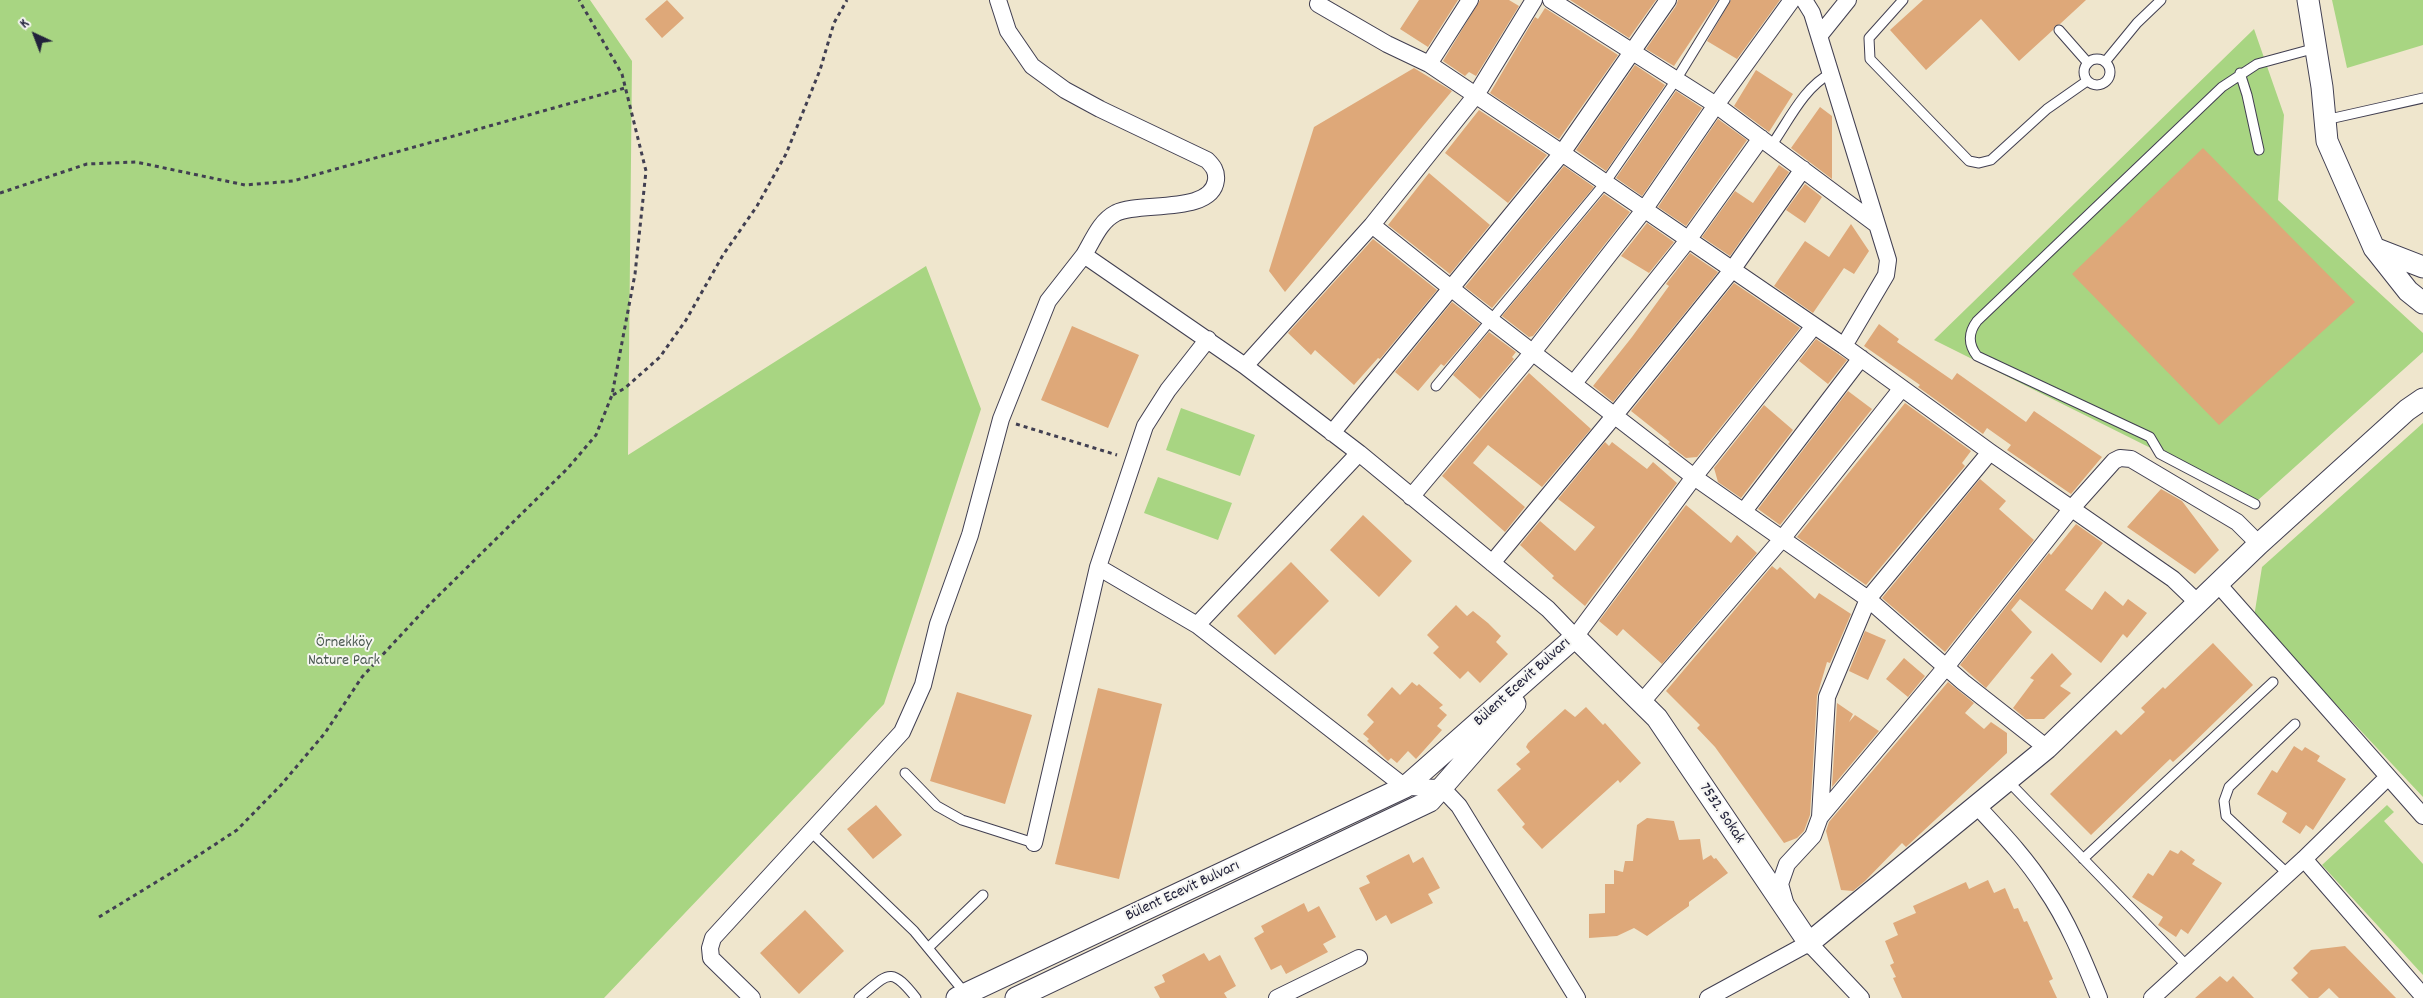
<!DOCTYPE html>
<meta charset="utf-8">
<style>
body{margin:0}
#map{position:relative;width:2423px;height:998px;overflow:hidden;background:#efe6cd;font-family:Dekko,sans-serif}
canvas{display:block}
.north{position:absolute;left:10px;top:10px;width:50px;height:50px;-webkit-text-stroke:4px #f6f6f2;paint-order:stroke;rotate:317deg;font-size:14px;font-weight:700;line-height:20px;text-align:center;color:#22223b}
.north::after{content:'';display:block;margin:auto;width:18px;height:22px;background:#22223b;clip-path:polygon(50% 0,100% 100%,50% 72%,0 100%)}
</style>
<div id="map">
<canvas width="2423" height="998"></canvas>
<div class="north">K</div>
</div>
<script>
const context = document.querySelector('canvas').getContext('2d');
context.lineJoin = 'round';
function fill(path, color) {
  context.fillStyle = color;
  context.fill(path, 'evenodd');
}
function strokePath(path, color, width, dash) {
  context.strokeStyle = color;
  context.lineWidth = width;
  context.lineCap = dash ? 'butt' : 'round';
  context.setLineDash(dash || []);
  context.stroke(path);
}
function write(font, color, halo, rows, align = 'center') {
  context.font = font + ' Dekko,sans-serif';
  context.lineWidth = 4;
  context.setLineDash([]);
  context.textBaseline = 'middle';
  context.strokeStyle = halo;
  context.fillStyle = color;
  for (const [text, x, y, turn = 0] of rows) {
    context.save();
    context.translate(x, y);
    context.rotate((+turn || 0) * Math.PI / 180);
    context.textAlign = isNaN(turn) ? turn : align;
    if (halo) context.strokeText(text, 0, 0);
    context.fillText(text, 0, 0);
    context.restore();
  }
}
fill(new Path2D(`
 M0 0H590L632 61 628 455 926 266 981 409 884 704 604 998H0Z
 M2332 0H2423V45L2347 68Z
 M2254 29 2284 115 2278 200 2423 333V352L2257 501 1934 340Z
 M1181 408 1255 435 1240 476 1166 450Z
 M2423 423V797L2254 617 2262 567Z
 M1158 477 1232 503 1218 540 1144 513Z
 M2387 805 2394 812 2384 821 2423 864V975L2322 865Z`), '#a8d582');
fill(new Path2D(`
 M667 0 684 18 662 38 645 19Z
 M1419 0H1458L1428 47 1400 29Z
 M1480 0H1509L1519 6 1476 76 1469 72 1465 76 1443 61Z
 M1570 0H1656L1629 38Z
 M1678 0H1718L1674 66 1646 49 1676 6Z
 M1731 0H1780L1737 59 1707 41Z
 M1923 0H2086L2060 24 2055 26 2053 30 2019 61 1981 19 1926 70 1890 30Z
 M1545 8 1618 55 1559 139 1490 93 1535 17 1538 19Z
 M1635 65 1665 85 1606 171 1576 150Z
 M1414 68 1452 91 1285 292 1269 271 1314 127Z
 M1756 70 1793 94 1769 132 1734 106Z
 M1676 91 1702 108 1642 196 1616 178Z
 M1820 107 1832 116V179L1791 148Z
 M1479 110 1547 155 1508 203 1445 153Z
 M1718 119 1747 140 1686 226 1658 207Z
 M2203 148 2355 302 2219 425 2072 274Z
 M1779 165 1789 172 1730 256 1702 237 1735 191 1753 203Z
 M1564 166 1594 187 1492 308 1465 287Z
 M1429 173 1490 225 1450 274 1388 225Z
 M1805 184 1822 197 1805 223 1786 210Z
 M1604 194 1630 212 1533 336 1529 337 1502 316Z
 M1647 223 1674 242 1649 273 1621 256Z
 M1851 224 1869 251 1854 274 1844 268 1813 313 1774 286 1805 241 1829 257Z
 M1373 239 1437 290 1380 359 1378 358 1354 385 1315 350 1311 355 1288 333Z
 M1690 253 1718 272 1613 402 1593 386 1632 337 1669 286 1666 284Z
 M1734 283 1800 328 1697 457 1686 458 1668 444 1670 442 1631 411Z
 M1452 302 1480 324 1444 366 1441 364 1418 391 1395 372Z
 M1879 324 1899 339 1897 342 1952 380 1957 373 2026 422 2034 411 2102 457 2071 494 2007 450 2011 445 1987 428 1983 434 1918 387 1920 385 1864 346Z
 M1072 326 1139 355 1108 428 1041 400Z
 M1489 332 1516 352 1512 357 1514 359 1480 399 1453 375Z
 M1816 339 1847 360 1828 384 1799 361Z
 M1529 373 1591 429 1542 487 1488 445 1473 463 1525 507 1505 532 1442 476Z
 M1848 391 1872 409 1780 525 1758 509Z
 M1905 403 1971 451 1962 463 1965 466 1866 585 1797 537Z
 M1764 405 1793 430 1741 498 1718 482 1714 468Z
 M1605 442 1609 446 1612 442 1647 469 1653 462 1677 483 1585 606 1552 578 1554 576 1520 545 1540 521 1575 551 1595 527 1558 499Z
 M1980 479 2006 501 1999 509 2034 540 1945 652 1882 598Z
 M2161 489 2182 501 2219 550 2195 574 2127 527Z
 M1686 505 1731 543 1737 535 1757 553 1662 664 1623 629 1617 636 1599 621Z
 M1363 515 1412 561 1379 597 1330 550Z
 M2076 524 2103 543 2065 590 2092 610 2105 591 2123 606 2128 599 2147 613 2127 638 2123 634 2101 663 2020 599 2011 610 2032 632 1986 688 1960 665 2049 553 2051 555Z
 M1291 562 1329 601 1275 655 1237 616Z
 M1772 566 1777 570 1780 567 1815 599 1819 593 1851 614 1830 663 1827 662 1817 696 1810 815 1804 831 1797 838 1784 843 1715 747 1697 728 1700 725 1666 691Z
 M1456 605 1467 616 1473 611 1488 623 1501 636 1496 642 1508 654 1480 683 1468 671 1460 679 1433 653 1439 647 1427 635Z
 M1865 631 1886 640 1868 680 1849 671Z
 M2213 643 2253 685 2184 752 2173 762 2170 759 2091 835 2050 794 2116 730 2121 735 2145 712 2141 708 2163 687 2165 689Z
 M2052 653 2072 674 2060 686 2071 693 2044 719H2026L2013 708 2034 680 2030 678Z
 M1904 658 1925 676 1908 697 1886 679Z
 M1412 682 1417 686 1419 684 1443 705 1439 708 1447 715 1437 726 1442 730 1416 759 1408 751 1397 763 1391 758 1388 761 1367 741 1369 739 1363 734 1374 722 1367 715 1392 687 1400 695Z
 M1948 682 1974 703 1965 713 1984 729 1991 722 2007 733V753L1906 847 1902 843 1865 881 1853 891 1841 890 1826 831 1829 822Z
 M1098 688 1162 704 1119 879 1055 864Z
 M957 692 1032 715 1005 804 930 781Z
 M1837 703 1853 714 1849 722 1855 715 1879 731 1832 787Z
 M1586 707 1603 725 1605 723 1641 763 1620 783 1618 780 1542 849 1522 827 1525 824 1497 790 1521 769 1516 764 1530 752 1526 747 1528 743 1565 709 1575 717Z
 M2294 746 2302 751 2305 747 2320 756 2317 761 2346 779 2313 830 2306 825 2300 834 2282 822 2287 813 2257 794 2272 770 2277 773Z
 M876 805 902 835 873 859 847 829Z
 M1647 818 1674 821 1679 840 1700 839 1703 860 1711 855 1714 859 1716 858 1728 873 1689 902V906L1647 936 1634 928 1617 936 1589 938V914L1605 913V884H1614V870L1623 872 1625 861H1633L1637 825Z
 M2170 850 2178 854 2181 850 2195 860 2192 864 2222 883 2188 934 2181 929 2176 937 2158 925 2163 917 2132 897 2148 873 2153 876Z
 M1409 854 1413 863 1423 857 1440 888 1428 894 1433 903 1391 924 1386 915 1376 921 1359 888 1370 883 1366 876Z
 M1988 880 1994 893 2005 888 2014 909 2018 908 2024 922 2027 921 2053 979 2049 981 2057 998H1902L1893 978 1896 977 1890 965 1894 963 1885 941 1898 935 1893 923 1916 913 1913 906 1966 882 1969 889Z
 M1304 903 1308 912 1319 906 1336 937 1323 944 1328 952 1286 974 1281 965 1271 970 1254 938 1264 932 1261 926Z
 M805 910 844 951 799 994 760 953Z
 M2345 946 2396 998H2339L2329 988 2318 998H2309L2291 980 2298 973 2293 968 2311 950Z
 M1204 953 1209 961 1220 955 1236 986 1224 993 1227 998H1160L1154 987 1165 982 1162 975Z
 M2220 976 2227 982 2233 976 2254 998H2195Z`), '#dea879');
const service = new Path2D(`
 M1903 0 1869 38 1870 59 1969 161 1979 163 1991 160 2047 109 2087 81
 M2059 30 2088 63
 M2084 72a13 13 0 1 1 26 0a13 13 0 1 1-26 0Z
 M2105 62 2137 23 2161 0
 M2240 73 2247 95 2259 150
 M2325 120 2423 98
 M1771 146C1788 122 1804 87 1830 74
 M1436 386 1605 183 1676 80 1725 0
 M2255 504 2160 454 2150 437 1977 356C1968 344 1968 333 1977 321L2222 87 2257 64 2316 48
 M905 773 937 806 962 820 1034 843
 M2008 781 2187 966
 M810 831 914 931 965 993
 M2083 859 2273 682
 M2288 874 2226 816 2224 801 2229 787 2295 724
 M928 948 983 895
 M859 998C888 974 890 965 916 998`);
const minor = new Path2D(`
 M998 0 1008 31 1032 66 1065 90 1100 109 1207 160C1213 166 1217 171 1216 180 1212 215 1138 201 1116 213 1100 221 1093 240 1084 255
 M1551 0 1716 105 1876 224
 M1804 0 1812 13 1888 260 1886 275 1844 346
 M1318 4 1387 44 1429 64 1562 153 1844 346 1990 452 2173 579 2198 603
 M1819 36 1848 0
 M1429 64 1470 0
 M1372 225 1492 321 1694 477 1868 599 1963 682 2047 748
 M1245 366 1372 225 1476 95 1534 0
 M1574 383 1688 240 1761 138
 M1332 433 1562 153 1668 0
 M1411 497 1533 352 1644 210 1716 105 1792 0
 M1744 511 1861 358
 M1492 563 1615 415 1732 270 1803 169
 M1098 567 1197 625 1405 787 1442 788 1459 806 1577 998
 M2218 584 2423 816
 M1197 625 1359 453
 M1641 703 1782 539 1902 388
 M1977 806C2001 832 2026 858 2045 888 2068 921 2084 961 2099 998
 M1820 817 1946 667 2072 508 2114 461 2120 458 2131 459 2237 522 2259 544
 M1034 843 1098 567 1145 426 1168 390 1208 339
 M2304 859 2423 996
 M1785 902 1780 884 1787 864 1813 836 1820 817 1827 697 1868 599 1990 452
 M1803 934 1809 943 1861 998
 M752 998 711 958 710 948 713 938 902 732 923 685 938 624 970 535 1001 419 1048 301 1084 255 1245 366 1359 453 1548 609 1575 637 1694 477 1814 326
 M1277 998 1359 958
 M1708 998 1809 943
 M2152 998 2304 859 2388 777`);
const tertiary = new Path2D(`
 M2308 0 2322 87 2327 141 2374 248 2408 291 2423 303
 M2374 248 2423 267
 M1575 637 1657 718 1809 943 2047 748 2259 544 2407 410 2423 399
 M957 998 1405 787 1575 637
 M1016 998 1430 801 1515 704`);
strokePath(service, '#413f51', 11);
strokePath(minor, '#413f51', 18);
strokePath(tertiary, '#413f51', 23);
strokePath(new Path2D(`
 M0 193 87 164 136 162 245 185 293 181 625 88
 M613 395 625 388 660 357 686 320 723 255 757 206 786 154 820 70 834 23 847 0
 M1016 424 1117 455
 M99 917 176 870 237 830 281 785 325 733 362 677 428 606 568 468 596 435 612 395 635 274 646 171 622 74 579 0`), '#413f51', 3, [4, 4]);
strokePath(service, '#fff', 9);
strokePath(minor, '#fff', 16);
strokePath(tertiary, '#fff', 21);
write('16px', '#4a5850', '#f6f6f2', [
 ["Örnekköy",344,644],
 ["Nature Park",344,662]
]);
write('16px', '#22223b', '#f6f6f2', [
 ["Bülent Ecevit Bulvarı",1523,683,-42],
 ["7532. Sokak",1721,814,56],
 ["Bülent Ecevit Bulvarı",1183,892,-25]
]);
</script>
